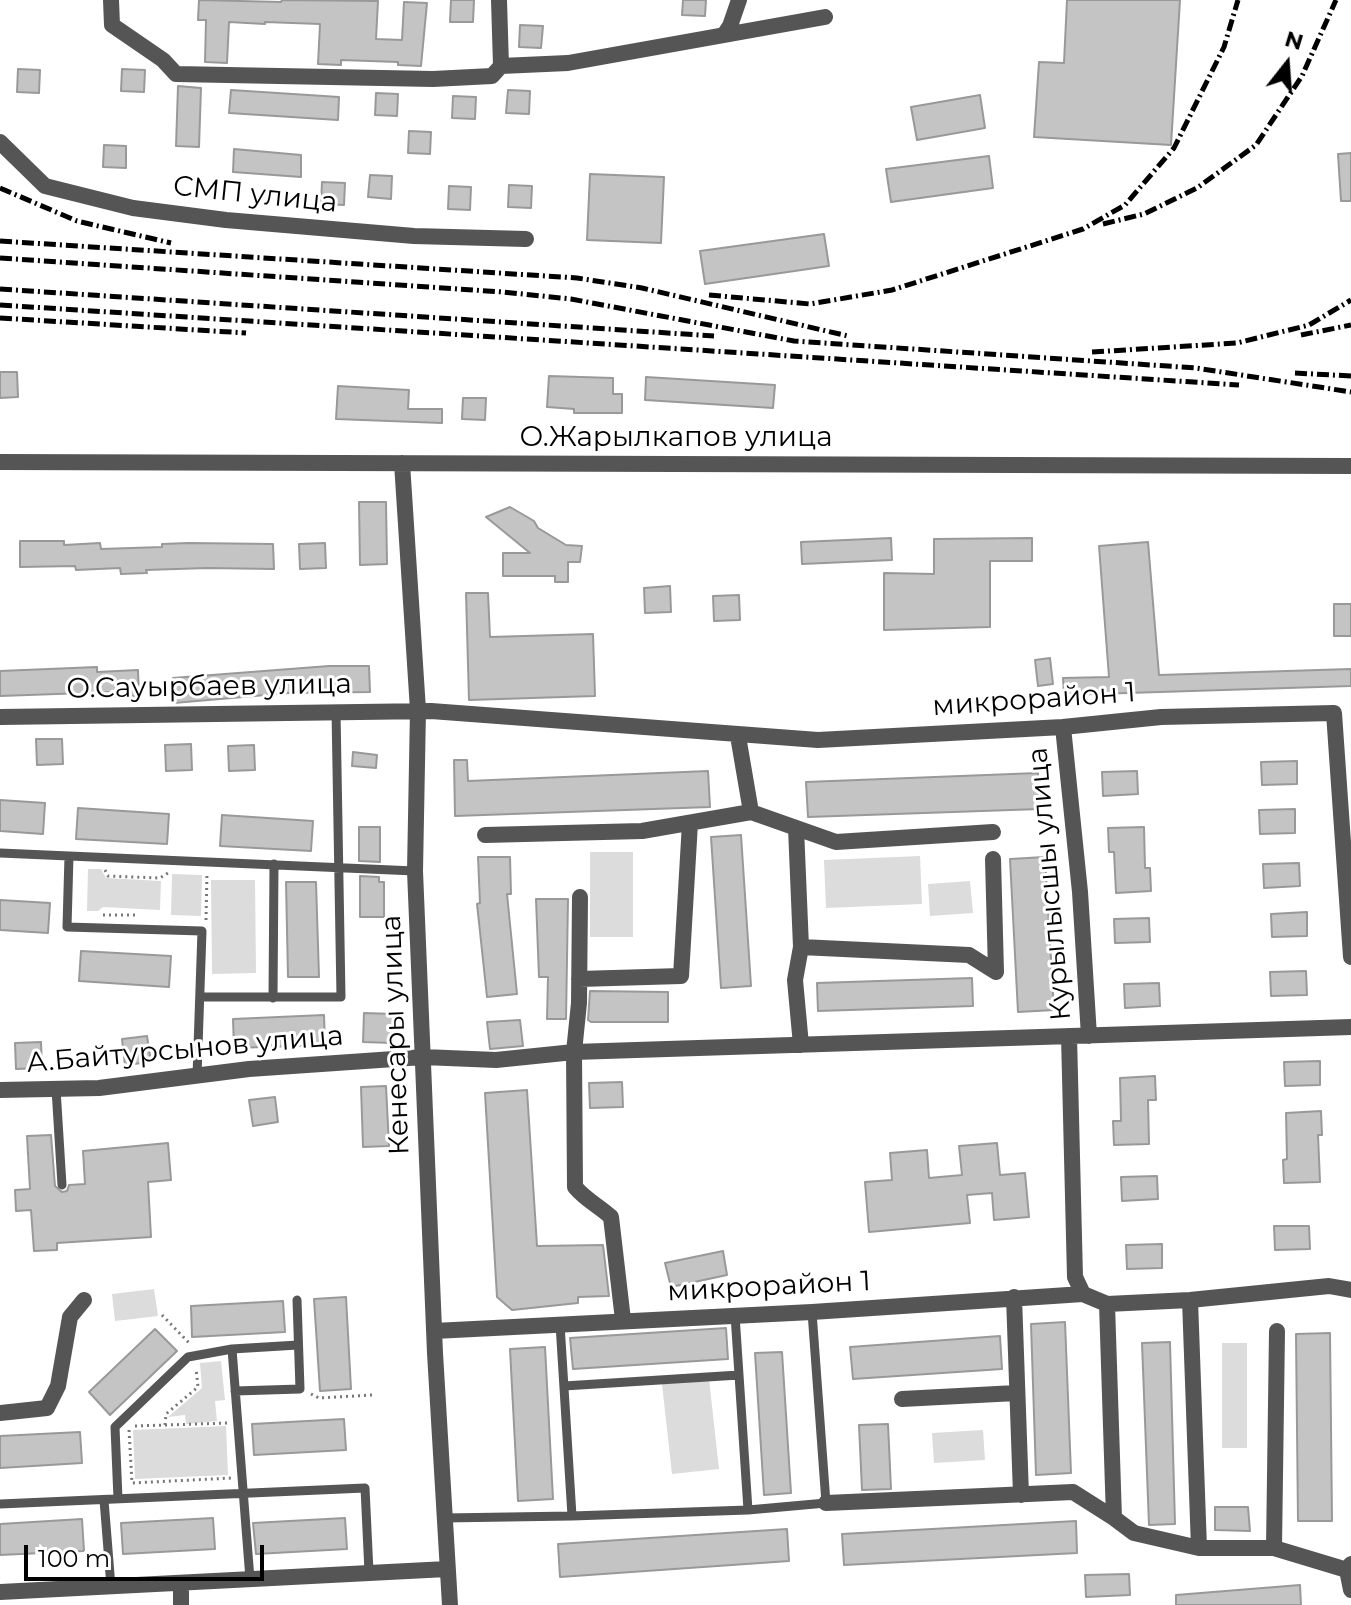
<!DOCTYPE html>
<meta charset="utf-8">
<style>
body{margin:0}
#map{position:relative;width:1351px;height:1605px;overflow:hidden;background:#fff;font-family:Montserrat,sans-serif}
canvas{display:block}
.north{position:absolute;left:1247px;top:24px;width:80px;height:80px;-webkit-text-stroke:6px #fff;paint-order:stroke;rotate:17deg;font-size:22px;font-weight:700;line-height:32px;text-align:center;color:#000}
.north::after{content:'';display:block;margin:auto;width:28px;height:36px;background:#000;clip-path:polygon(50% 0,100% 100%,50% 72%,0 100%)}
.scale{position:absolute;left:24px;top:1545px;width:240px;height:36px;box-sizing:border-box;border:4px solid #000;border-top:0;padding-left:10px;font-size:24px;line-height:28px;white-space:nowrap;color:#000;-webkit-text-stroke:6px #fff;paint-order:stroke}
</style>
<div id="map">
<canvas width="1351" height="1605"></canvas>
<div class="north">N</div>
<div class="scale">100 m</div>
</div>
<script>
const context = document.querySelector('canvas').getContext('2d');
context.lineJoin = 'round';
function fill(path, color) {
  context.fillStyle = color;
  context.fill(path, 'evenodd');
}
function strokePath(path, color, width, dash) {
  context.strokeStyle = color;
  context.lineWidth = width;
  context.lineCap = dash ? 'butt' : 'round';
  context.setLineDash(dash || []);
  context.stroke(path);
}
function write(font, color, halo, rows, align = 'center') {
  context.font = font + ' Montserrat,sans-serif';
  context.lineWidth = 6;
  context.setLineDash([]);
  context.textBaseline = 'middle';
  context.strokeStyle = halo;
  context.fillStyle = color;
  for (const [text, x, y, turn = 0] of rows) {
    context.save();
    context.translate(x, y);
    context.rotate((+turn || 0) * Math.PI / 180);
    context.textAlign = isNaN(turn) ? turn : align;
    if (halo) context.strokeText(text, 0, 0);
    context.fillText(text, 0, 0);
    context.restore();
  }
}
fill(new Path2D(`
 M590 852H633V937H590Z
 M920 856 922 904 826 908 824 860Z
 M88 869H101L106 878 161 881 160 910 103 907 98 911H87Z
 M172 874 202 875 201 916 171 915Z
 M211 880H255L256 973 212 974Z
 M970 881 973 913 930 916 928 884Z
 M154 1289 158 1316 115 1321 112 1294Z
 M1222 1343H1247V1448H1222Z
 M221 1361 225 1400 215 1401 217 1421 186 1424 185 1415 168 1417 202 1388 200 1363Z
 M709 1379 719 1469 672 1474 662 1384Z
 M226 1426 228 1475 135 1479 133 1430Z
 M983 1430 985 1460 934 1463 932 1433Z`), '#dcdcdc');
const building = new Path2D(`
 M199 0 281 2 282 0 378 1 376 39 402 40 404 2 427 3 421 66 398 65V62L341 60V65L318 64 320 24 265 22V24L229 22 227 63 205 62 206 20H198Z
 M451 0H474L473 22H450Z
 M683 0H706L705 16 682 15Z
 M1067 0H1180L1171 145 1034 137 1039 62 1064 63Z
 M520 25 543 26 541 48 519 47Z
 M18 69 40 70 39 93 17 92Z
 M122 69 145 70 144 92 121 91Z
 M178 86 201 88 199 147 176 146Z
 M231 90 339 97 338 120 229 113Z
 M508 90 530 91 529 114 506 113Z
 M376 93 398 94 397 116 375 115Z
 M980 95 985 128 917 140 911 107Z
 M453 96 476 97 475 119 452 118Z
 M409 131 431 132 430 154 408 153Z
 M104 145 126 146V168L103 167Z
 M234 149 301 155V177L233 172Z
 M1351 153V201H1341L1338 154Z
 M989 156 993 188 891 202 886 169Z
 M590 174 664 177 661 243 587 240Z
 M370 175 392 176 391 199 368 197Z
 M322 182 345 183 344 205 321 204Z
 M509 185 532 186 531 208 508 207Z
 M449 186 471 187 470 210 448 209Z
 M824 234 829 266 705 284 700 251Z
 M0 372H17L18 397 0 398Z
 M549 376 613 378V394H622V413H574V409L547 407Z
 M646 377 775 385 773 408 645 400Z
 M338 386 409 390 408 409H442V423L336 419Z
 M463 398H486L485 420 462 419Z
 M359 502H386L387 564 360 565Z
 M510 507 534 521 538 528 566 545 582 546 580 562H568V582H555V576H503V553H530L486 517Z
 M891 538 892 560 802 564 801 542Z
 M1032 538V561H990V627L884 630V573L934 574V539Z
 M20 541H64V545L100 543 101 549 162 547V544L188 543 273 544 274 569 207 568 146 570 147 573 121 574 120 568 76 570 75 566 20 567Z
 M1148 542 1159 675 1351 669V686L1064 695 1063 678 1109 677 1099 546Z
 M325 543 326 568 300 569 299 544Z
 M670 586 671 612 645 613 644 588Z
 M466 593H488L490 637 593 634 595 696 469 700Z
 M739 595 740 620 714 621 713 596Z
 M1334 604H1351V636H1334Z
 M1050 658 1053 684 1038 686 1035 660Z
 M329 666H369L370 692 289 693 174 703 173 678Z
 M97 667V672L138 670 139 696 113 697V692L0 696V671Z
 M36 739H62L63 764 37 765Z
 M191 744 192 770 166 771 165 745Z
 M254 745 255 770 229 771 228 746Z
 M353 752 377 755 376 768 352 766Z
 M454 760H467L468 781 708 771 710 807 455 816Z
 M1297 761V784L1262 785 1261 762Z
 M1137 771 1138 794 1103 796 1102 772Z
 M1038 773 1040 809 808 817 806 782Z
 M0 800 45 803 43 834 0 831Z
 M78 808 169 814 167 844 76 839Z
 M1295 809V833L1260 834 1259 810Z
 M222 815 313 821 311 851 220 846Z
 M359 827H380V862L359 861Z
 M1144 827 1145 868H1150L1151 891 1116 893 1114 852H1109L1108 828Z
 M741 835 751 986 721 988 711 837Z
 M478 857H510L511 894H507L517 994 487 997 477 904 480 903Z
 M1045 857 1054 1010 1018 1012 1010 859Z
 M1299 863 1300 886 1264 888 1263 864Z
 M360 876 379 877V882H384V917H360Z
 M286 882H316L319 977H288Z
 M536 899H568L566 1019H547L548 977H539Z
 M0 900 50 903 48 933 0 930Z
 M1307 912V936L1272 937 1271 914Z
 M1149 918 1150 942 1115 943 1114 919Z
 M81 951 171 956 169 987 79 981Z
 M1306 971 1307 995 1271 996 1270 972Z
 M972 978 973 1006 818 1011 817 983Z
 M1159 983 1160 1006 1125 1008 1124 984Z
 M590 991 668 992V1022H591L588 1020Z
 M364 1013 393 1014 392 1043 363 1042Z
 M324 1015 325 1045 234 1048 233 1019Z
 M520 1020 523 1046 490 1049 487 1022Z
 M147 1036 151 1062 125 1065 122 1039Z
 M41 1042 42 1068 16 1069 15 1043Z
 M1320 1061V1085L1285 1086 1284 1062Z
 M1155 1076 1156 1100H1148L1149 1144 1114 1145 1113 1121H1121L1120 1078Z
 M622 1082 623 1107 590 1108 589 1083Z
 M386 1086 389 1146 363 1147 361 1087Z
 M527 1090 537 1246 603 1245 609 1296 578 1297V1303L512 1310 497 1297 485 1093Z
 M275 1097 278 1122 253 1126 249 1100Z
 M1321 1111 1322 1135H1318L1320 1182 1284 1183 1283 1160 1287 1159 1286 1113Z
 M51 1135 55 1186 62 1192 67 1191 69 1185 85 1184 83 1151 168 1143 171 1180 148 1182 151 1237 57 1243V1250L34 1251 31 1210 16 1211 15 1190 30 1189 27 1136Z
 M997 1143 1000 1175 1025 1173 1029 1217 994 1220 992 1193 967 1195 970 1223 869 1232 865 1182 892 1180 890 1153 927 1150 929 1178 962 1175 959 1146Z
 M1157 1176 1158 1199 1122 1201 1121 1177Z
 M1274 1226H1309L1310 1249 1275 1250Z
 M1162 1244V1268L1127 1269 1126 1245Z
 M723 1251 727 1275 671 1287 665 1263Z
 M346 1297 351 1389 320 1391 314 1299Z
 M283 1301 285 1332 192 1337 191 1306Z
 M1065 1322 1071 1473 1036 1475 1031 1324Z
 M726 1328 728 1359 573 1369 570 1338Z
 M155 1329 177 1351 110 1415 89 1392Z
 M1330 1333 1332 1521H1298L1296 1334Z
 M1000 1336 1002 1369 853 1379 850 1347Z
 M1170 1342 1175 1524 1149 1525 1142 1343Z
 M545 1347 553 1499 518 1501 510 1349Z
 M782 1352 791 1493 764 1495 755 1353Z
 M344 1419 346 1450 254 1455 252 1424Z
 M888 1424 891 1489 862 1490 859 1425Z
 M80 1432 82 1463 0 1468V1436Z
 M1215 1507H1248L1250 1531 1215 1530Z
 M213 1518 215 1549 123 1554 121 1523Z
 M345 1518 347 1549 256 1554 253 1523Z
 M82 1519 84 1551 0 1555V1524Z
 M1076 1521 1077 1553 844 1565 842 1534Z
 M787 1529 789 1561 560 1577 558 1544Z
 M1129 1574 1130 1595 1086 1597 1085 1575Z
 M1300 1585 1301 1605H1176V1595Z`);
fill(building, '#c4c4c4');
strokePath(building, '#999', 2);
strokePath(new Path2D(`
 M105 870 108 876 160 878 168 873
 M103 915H139
 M206 920 207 872
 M162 1315 191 1345
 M311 1394 319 1398 372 1395
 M165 1425 166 1414 198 1387 196 1368
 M135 1426 228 1423
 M129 1430 132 1483 232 1478`), '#777', 3, [2, 4]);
strokePath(new Path2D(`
 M0 853 415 871
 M69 856 67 927 202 931 197 1076
 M200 997H341L336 711
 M273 998 274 864
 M56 1089 62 1185
 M735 1315 748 1510
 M560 1324 572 1516 748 1510 826 1503 812 1312
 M232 1349 250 1579
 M564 1386 739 1375
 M235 1391 300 1389 297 1300
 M118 1499 115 1427 188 1357 232 1349 298 1345
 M104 1500 111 1587
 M0 1504 365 1488 369 1572
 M444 1518 572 1516`), '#555', 9);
strokePath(new Path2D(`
 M111 0 112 25 163 60 176 74 433 79 492 76 501 66 499 0
 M724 35 730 26 739 0
 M501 66 568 63 825 17
 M0 142 45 186 133 208 226 220 414 236 526 239
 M0 462 1351 466
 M402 463 418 710 415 871 435 1353 450 1605
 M0 717 431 711 818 740 1063 727 1161 717 1334 713 1351 957
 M1063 727 1080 892 1089 1036
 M751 812 836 842 993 832
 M796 828 801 947 795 980 801 1045
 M485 835 642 831 751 812 738 736
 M580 897 579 1003 574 1052 575 1187C587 1201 598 1205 611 1217L623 1320
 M801 947 969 955 996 972 993 859
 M579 979 681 976 690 823
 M1069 1036 1075 1277 1083 1294
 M0 1090 99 1088 249 1069 423 1057 496 1060 574 1052 1351 1027
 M1014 1297 1021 1495
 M1190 1300 1199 1548
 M1107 1304 1114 1518 1134 1533 1199 1548H1274
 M434 1331 812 1312 1083 1294 1107 1304 1190 1300 1329 1286 1351 1290
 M1277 1331 1274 1548 1347 1570
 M902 1399 1016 1393
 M0 1413 47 1408 58 1386 70 1317 84 1300
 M826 1503 1073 1492 1114 1518
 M1351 1564 1347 1570 1351 1590
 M181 1583V1605
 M0 1592 447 1569`), '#555', 16);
strokePath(new Path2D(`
 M0 188 77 221 171 243
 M1103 224 1144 214 1197 188 1256 145 1302 76 1336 0
 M0 241 577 278 642 288 848 336
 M0 258 503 292 571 299 794 341 1196 368 1351 392
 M0 289 714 336
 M709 295 810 304 892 290 1083 229 1125 205 1174 148 1224 47 1238 0
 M0 305 1239 385
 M0 318 246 333
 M1301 335 1351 325
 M1092 352 1237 343 1309 325 1351 300
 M1295 373 1351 376`), '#000', 5, [12, 4, 2, 4]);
write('28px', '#000', '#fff', [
 ["СМП улица",255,195,6],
 ["О.Жарылкапов улица",676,438],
 ["О.Сауырбаев улица",209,687,-1],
 ["микрорайон 1",1034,700,-4],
 ["Курылысшы улица",1050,884,-95],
 ["Кенесары улица",396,1035,-92],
 ["А.Байтурсынов улица",185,1050,-5],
 ["микрорайон 1",769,1287,-3]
]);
</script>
